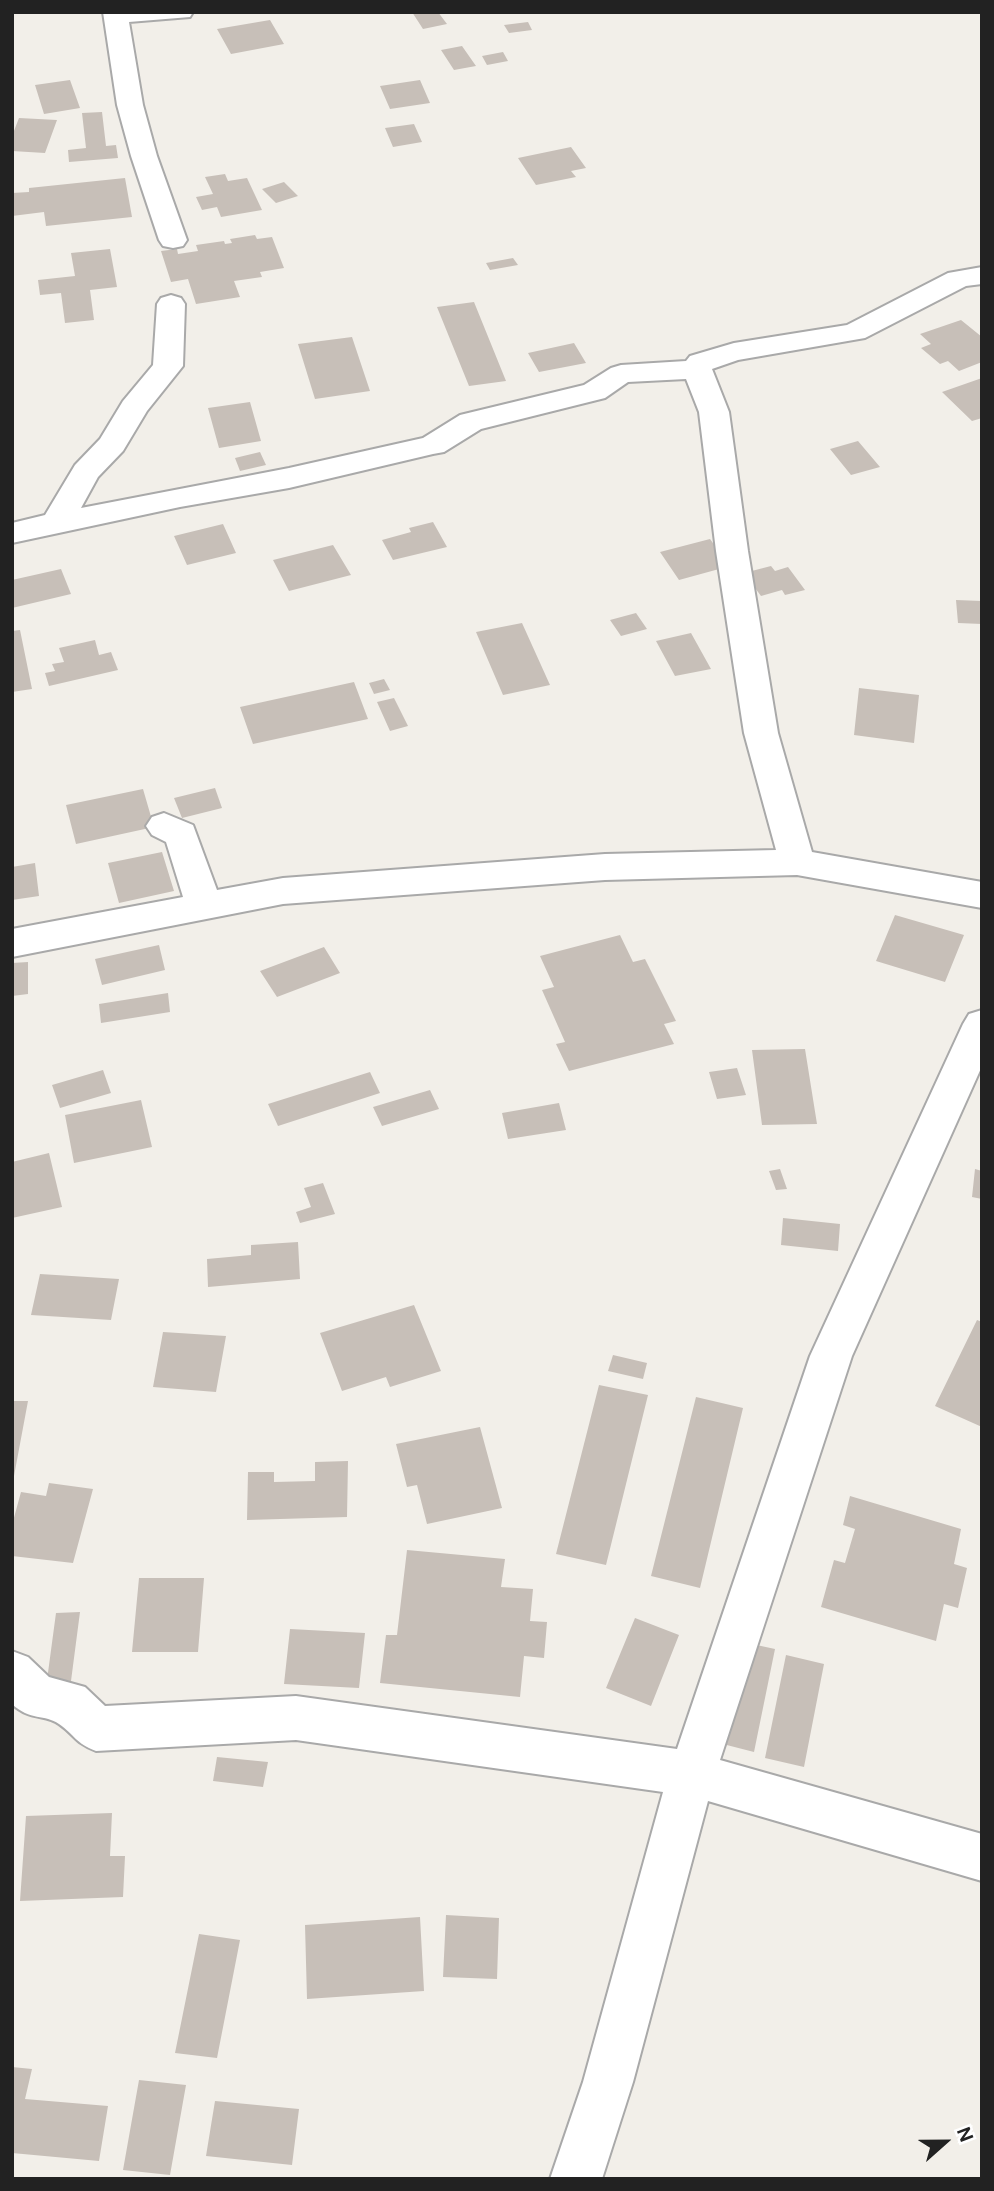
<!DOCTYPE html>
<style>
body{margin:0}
#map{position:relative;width:994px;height:2191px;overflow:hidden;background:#f2efe9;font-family:"DM Sans",sans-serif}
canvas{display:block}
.frame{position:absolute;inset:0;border:14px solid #222;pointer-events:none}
.north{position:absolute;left:910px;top:2107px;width:70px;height:70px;-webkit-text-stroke:5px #fff;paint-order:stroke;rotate:69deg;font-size:19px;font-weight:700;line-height:28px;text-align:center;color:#222}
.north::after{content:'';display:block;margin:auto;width:24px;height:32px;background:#222;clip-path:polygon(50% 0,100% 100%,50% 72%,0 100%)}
</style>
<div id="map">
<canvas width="994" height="2191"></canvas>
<div class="frame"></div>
<div class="north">N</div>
</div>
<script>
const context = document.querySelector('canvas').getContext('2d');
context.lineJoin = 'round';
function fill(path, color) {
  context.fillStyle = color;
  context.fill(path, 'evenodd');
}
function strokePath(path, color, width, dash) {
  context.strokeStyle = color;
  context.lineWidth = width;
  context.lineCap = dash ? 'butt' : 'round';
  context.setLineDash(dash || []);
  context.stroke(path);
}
fill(new Path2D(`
 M412 12H438L447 24 423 29Z
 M270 20 284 44 231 54 217 29Z
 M528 22 532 30 509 33 504 25Z
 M462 46 476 66 454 70 441 50Z
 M503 52 508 61 487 65 482 56Z
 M70 80 80 108 44 114 35 85Z
 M420 80 430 103 390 109 380 86Z
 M102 112 106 146 116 145 118 158 69 162 68 150 86 148 82 113Z
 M19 118 57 120 45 153 12 151V136Z
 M414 124 422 142 393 147 385 128Z
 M571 147 586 168 571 171 576 177 536 185 518 158Z
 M225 174 228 181 247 178 262 210 221 217 217 207 202 210 196 197 213 194 205 177Z
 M125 178 132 217 46 226 44 212 12 216V193L29 192V188Z
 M284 182 298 196 276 203 262 189Z
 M255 235 257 239 272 237 284 268 260 272 262 277 234 281 240 297 196 304 188 279 171 282 161 251 177 249 178 254 198 251 196 245 224 241 225 244 232 243 230 239Z
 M110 249 117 287 90 290 94 320 65 323 61 293 40 295 38 280 75 276 71 253Z
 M513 258 518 265 490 270 486 263Z
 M474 302 506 381 469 386 437 307Z
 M961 320 982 337V362L959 371 948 361 940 364 921 348 931 344 920 334Z
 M352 337 370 391 315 399 298 344Z
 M574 343 586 363 539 372 528 353Z
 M982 378V418L972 421 942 392Z
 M250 402 261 441 219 448 208 408Z
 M858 441 880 467 851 475 830 449Z
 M260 452 266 465 240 471 235 458Z
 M433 522 447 547 393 560 382 540 411 532 409 528Z
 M223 524 236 553 187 565 174 536Z
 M710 539 730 566 679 580 660 552Z
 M333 545 351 575 289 591 273 560Z
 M771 566 775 571 788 567 805 590 785 595 782 590 761 596 744 573Z
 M61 569 71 594 12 608V580Z
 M956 600 982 601V624L958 623Z
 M636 613 647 629 621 636 610 620Z
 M522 623 550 685 503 695 476 632Z
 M20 630 32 689 12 692V631Z
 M691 633 711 669 675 676 656 641Z
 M95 640 99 655 111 652 118 670 49 686 45 673 55 671 52 664 64 662 59 648Z
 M384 679 390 690 374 694 369 683Z
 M354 682 368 719 253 744 240 707Z
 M859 688 919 695 914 743 854 735Z
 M394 698 408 726 390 731 377 702Z
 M215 788 222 808 182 818 174 798Z
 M143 789 154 827 76 844 66 805Z
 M162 852 174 891 119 903 108 863Z
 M35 863 39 896 12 900V867Z
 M895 915 964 935 945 982 876 961Z
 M620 935 633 962 645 959 676 1021 664 1024 674 1044 569 1071 556 1044 565 1042 542 990 554 987 540 956Z
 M159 945 165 970 102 985 95 959Z
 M324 947 340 973 277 997 260 971Z
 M28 962V994L12 996V963Z
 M168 993 170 1012 101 1023 99 1004Z
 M805 1049 817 1124 762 1125 752 1050Z
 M737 1068 746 1095 717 1099 709 1072Z
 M103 1070 111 1093 60 1108 52 1085Z
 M370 1072 380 1093 278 1126 268 1104Z
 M430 1090 439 1109 382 1126 373 1107Z
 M141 1100 152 1147 74 1163 65 1115Z
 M559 1103 566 1130 508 1139 502 1113Z
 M49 1153 62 1207 12 1218V1162Z
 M780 1169 787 1189 776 1190 769 1171Z
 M975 1169 982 1171V1199L972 1197Z
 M323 1183 335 1214 300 1223 296 1212 311 1207 304 1188Z
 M783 1218 840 1224 838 1251 781 1245Z
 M298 1242 300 1279 208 1287 207 1259 251 1255V1245Z
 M40 1274 119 1279 111 1320 31 1315Z
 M414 1305 441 1371 390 1387 386 1377 342 1391 320 1333Z
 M977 1320 982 1322V1427L935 1406Z
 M163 1332 226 1336 216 1392 153 1387Z
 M613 1355 647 1363 643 1379 608 1371Z
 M599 1385 648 1395 606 1565 556 1554Z
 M696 1397 743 1408 700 1588 651 1576Z
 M12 1401H28L14 1476H12Z
 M480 1427 502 1508 427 1524 417 1485 407 1487 396 1444Z
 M348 1461 347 1517 247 1520 248 1472H274V1482L315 1481V1462Z
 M49 1483 93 1489 73 1563 12 1556V1525L21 1492 46 1496Z
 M850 1496 961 1529 954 1564 967 1568 958 1608 944 1604 936 1641 821 1607 834 1560 845 1563 855 1529 843 1525Z
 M407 1550 505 1559 501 1587 533 1589 530 1621 547 1622 544 1658 524 1656 520 1697 380 1683 386 1635H397Z
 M139 1578H204L198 1652H132Z
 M80 1612 71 1681 47 1680 56 1613Z
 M635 1618 679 1635 651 1706 606 1688Z
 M290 1629 365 1633 359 1688 284 1684Z
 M738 1641 775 1649 754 1752 715 1742Z
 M786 1655 824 1664 804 1767 765 1758Z
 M217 1757 268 1762 263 1787 213 1781Z
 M112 1813 110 1856H125L123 1897 20 1901 26 1816Z
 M446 1915 499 1918 497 1979 443 1977Z
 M420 1917 424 1991 307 1999 305 1925Z
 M199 1934 240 1940 217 2058 175 2053Z
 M12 2067 32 2069 25 2099 108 2106 99 2161 12 2153Z
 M139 2080 186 2085 170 2175 123 2170Z
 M215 2101 299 2109 292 2165 206 2156Z`), '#c7bfb8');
const street = new Path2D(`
 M103 12H193L190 17 129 22 143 105 157 156 187 240 183 246 173 248 163 246 159 240 131 156 117 105Z
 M982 267V284L966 286 865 338 738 360 712 369 729 412 748 551 778 733 812 852 982 882V908L797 875 605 880 283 904 12 957V929L183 897 166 842 152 835 146 826 152 817 164 813 193 825 217 890 283 878 605 854 776 850 744 733 716 551 699 412 686 379 628 382 605 398 481 429 444 452 433 454 289 488 180 507 12 543V523L45 515 75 465 100 439 123 401 153 365 157 304 161 298 171 295 181 298 185 304 183 366 147 411 123 451 98 477 81 508 289 468 423 438 460 415 584 385 611 368 621 365 686 361 690 356 734 343 847 325 948 273Z
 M982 1010V1066L852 1356 720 1760 982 1834V1881L708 1801 633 2082 602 2179H550L583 2082 663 1792 296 1740 96 1751C75 1743 75 1735 59 1724 45 1714 30 1721 12 1704V1651L28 1657 49 1677 85 1687 105 1706 296 1696 677 1749 810 1356 963 1024 969 1014Z`);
strokePath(street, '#a9a9a9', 4);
fill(street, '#fff');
</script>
